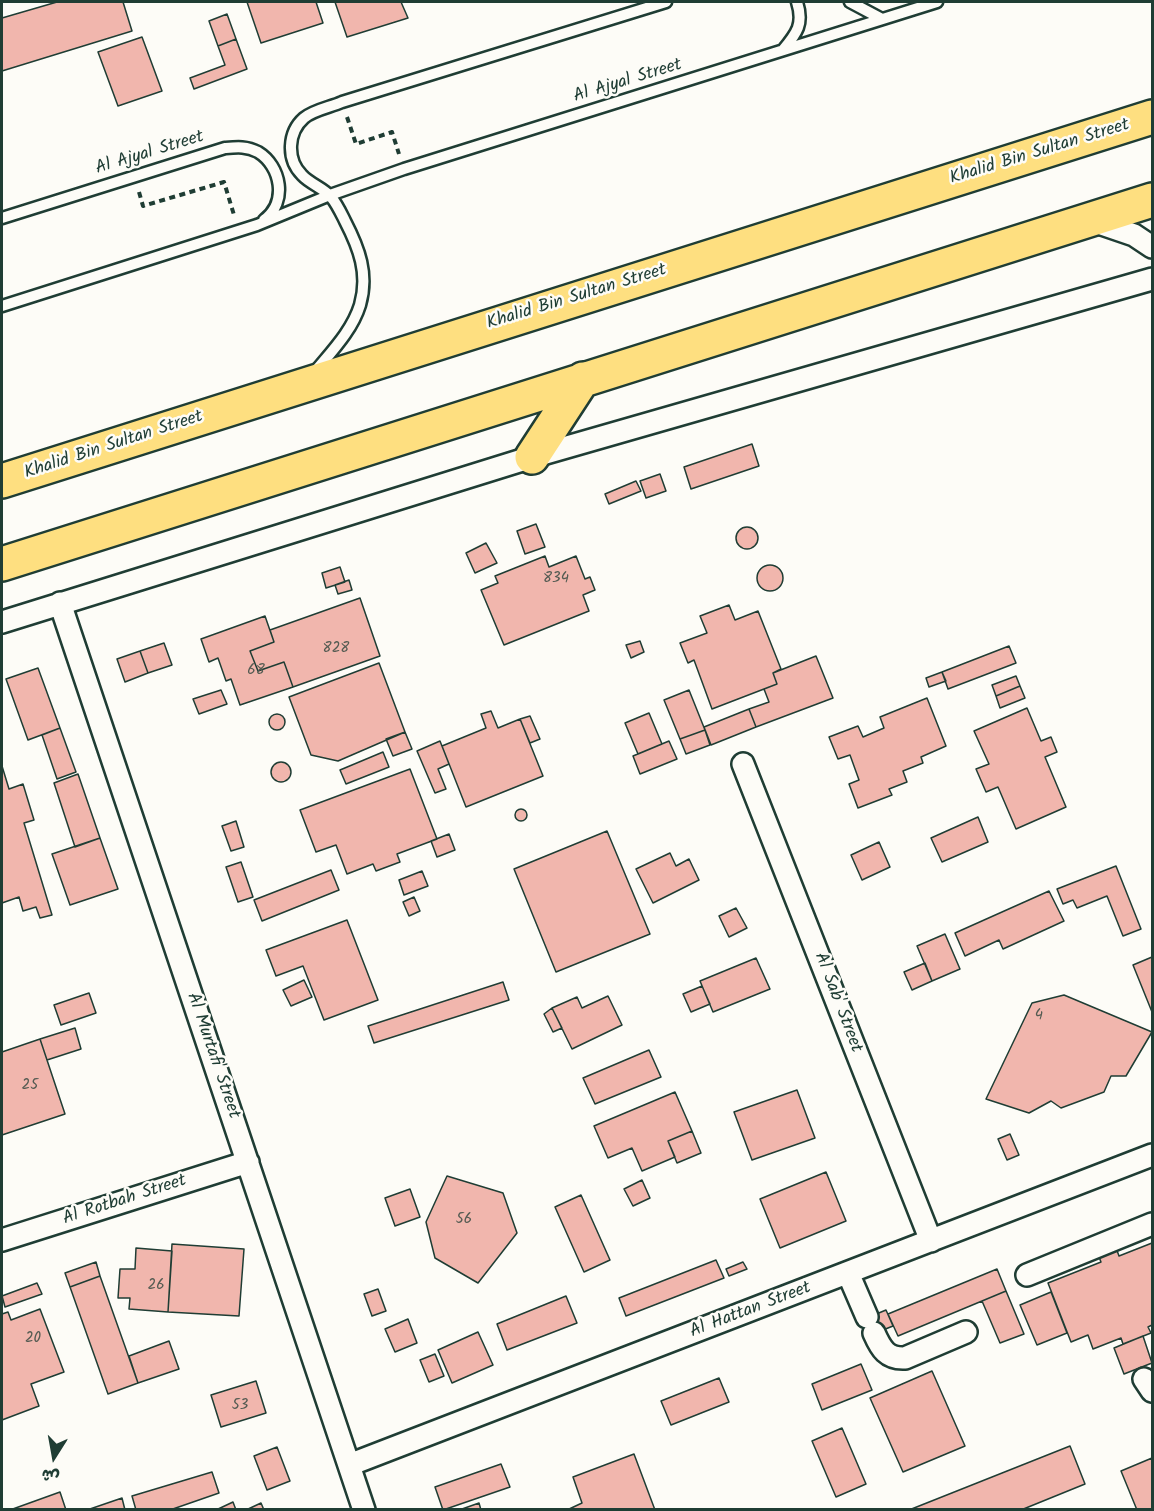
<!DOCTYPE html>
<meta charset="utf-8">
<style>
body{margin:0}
#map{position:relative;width:1154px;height:1511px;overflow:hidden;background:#fdfcf7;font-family:Kalam,"Playpen Sans Arabic",sans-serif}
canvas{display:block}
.frame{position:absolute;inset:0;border:3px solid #1f3d34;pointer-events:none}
.north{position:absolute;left:24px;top:1427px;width:60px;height:60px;-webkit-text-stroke:4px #fdfcf7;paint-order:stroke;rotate:191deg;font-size:16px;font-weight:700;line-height:24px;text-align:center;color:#1f3d34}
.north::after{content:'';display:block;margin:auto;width:21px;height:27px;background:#1f3d34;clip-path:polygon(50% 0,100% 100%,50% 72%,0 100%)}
</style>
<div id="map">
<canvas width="1154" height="1511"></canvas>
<div class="frame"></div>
<div class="north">ش</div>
</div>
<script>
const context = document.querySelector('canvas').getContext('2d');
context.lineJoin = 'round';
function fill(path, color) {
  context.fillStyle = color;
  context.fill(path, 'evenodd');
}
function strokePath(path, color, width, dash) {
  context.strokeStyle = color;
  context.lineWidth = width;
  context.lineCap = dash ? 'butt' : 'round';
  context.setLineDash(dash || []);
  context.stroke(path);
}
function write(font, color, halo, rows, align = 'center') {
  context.font = font + ' Kalam,sans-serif';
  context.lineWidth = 5;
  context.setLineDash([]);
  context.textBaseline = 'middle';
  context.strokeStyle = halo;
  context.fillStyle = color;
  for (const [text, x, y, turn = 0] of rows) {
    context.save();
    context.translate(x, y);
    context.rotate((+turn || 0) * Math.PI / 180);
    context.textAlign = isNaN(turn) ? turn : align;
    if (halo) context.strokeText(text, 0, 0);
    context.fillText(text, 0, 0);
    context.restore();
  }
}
const building = new Path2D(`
 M57 2H123L132 31 2 71V18Z
 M247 2H316L323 23 261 43Z
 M335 2H401L408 18 347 37Z
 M227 14 236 39 218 46 209 21Z
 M142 37 162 91 118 106 98 52Z
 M236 39 247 69 194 89 190 78 225 65 218 46Z
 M752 444 759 466 691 489 684 467Z
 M660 474 666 491 646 498 640 481Z
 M636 481 641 491 609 504 605 494Z
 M536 524 545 547 525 554 517 531Z
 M736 538a11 11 0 1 1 22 0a11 11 0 1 1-22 0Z
 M486 543 497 563 475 573 466 553Z
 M545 556 549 567 576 556 585 579 590 577 595 590 583 595 589 611 504 645 481 590 498 583 495 576Z
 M757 578a13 13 0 1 1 26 0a13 13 0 1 1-26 0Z
 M340 567 345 582 326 588 322 573Z
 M349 580 352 590 338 594 335 585Z
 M360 598 380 656 293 687 284 662 258 671 250 651 274 642 270 630Z
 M729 605 735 620 758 611 781 669 773 673 777 684 712 709 694 660 688 663 680 643 707 633 700 616Z
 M265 616 274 642 250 651 258 671 284 662 293 687 240 705 231 679 226 681 218 658 209 662 201 639Z
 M640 641 644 652 631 658 626 645Z
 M164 643 172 665 148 673 140 651Z
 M1009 646 1016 663 948 689 942 672Z
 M140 651 148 673 125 682 117 659Z
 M816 656 833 698 756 727 749 709 769 702 764 689 777 684 773 673Z
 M379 663 405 732 338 761 311 755 289 697Z
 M38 668 60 728 28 740 6 679Z
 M942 672 946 681 929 687 926 678Z
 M1016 676 1020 686 996 696 992 685Z
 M1020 686 1025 698 1000 708 996 696Z
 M221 690 227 704 199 714 193 699Z
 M689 690 705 730 680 739 664 700Z
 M927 698 946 746 921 757 923 763 903 771 907 782 889 789 892 795 858 808 849 784 859 780 850 755 838 759 829 737 858 726 863 737 884 728 880 717Z
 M1027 708 1041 741 1051 737 1057 752 1045 757 1066 807 1016 829 998 787 986 792 976 769 989 764 974 731Z
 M749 709 756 727 711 745 704 727Z
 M491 711 498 728 520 719 543 776 466 807 442 746 486 728 481 714Z
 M649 713 662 744 638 754 625 723Z
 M269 722a8 8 0 1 1 16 0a8 8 0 1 1-16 0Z
 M530 716 540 739 530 743 520 719Z
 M60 728 76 772 57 779 42 735Z
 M705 730 710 745 686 754 680 739Z
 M405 732 412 749 393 756 386 739Z
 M440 741 449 764 438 769 446 789 435 793 417 751Z
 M669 741 677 759 640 774 633 756Z
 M383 752 389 767 346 784 340 770Z
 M271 772a10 10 0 1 1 20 0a10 10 0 1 1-20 0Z
 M2 766 9 789 23 784 34 820 24 823 52 915 40 918 36 907 23 911 19 897 2 903Z
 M410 769 437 839 397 854 400 862 376 871 373 864 347 874 336 845 316 852 300 810Z
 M78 774 100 838 75 847 54 783Z
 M515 815a6 6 0 1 1 12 0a6 6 0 1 1-12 0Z
 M978 817 988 842 942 862 931 838Z
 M236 821 244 847 231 851 222 826Z
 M607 831 650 934 556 972 514 869Z
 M449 834 455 850 437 857 431 841Z
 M100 838 118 889 70 905 52 854Z
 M879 842 890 867 862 880 851 855Z
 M670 853 676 866 689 859 699 880 653 903 636 869Z
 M241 862 253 897 238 902 226 867Z
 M1116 866 1141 929 1123 936 1107 896 1077 908 1073 900 1063 904 1057 889Z
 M331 870 339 890 262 921 254 900Z
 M422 871 428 886 404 895 399 880Z
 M1049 891 1064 921 1003 949 999 940 965 956 955 933Z
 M414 897 420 911 409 916 403 902Z
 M736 908 747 928 729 937 719 916Z
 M347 920 378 1000 324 1020 303 966 276 976 266 950Z
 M945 934 960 969 932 981 917 946Z
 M1152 957V1012L1133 965Z
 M756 958 770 989 713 1012 700 981Z
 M925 963 932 981 912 990 904 972Z
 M304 980 312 997 291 1006 283 990Z
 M503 982 509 1000 374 1043 368 1026Z
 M702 986 710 1004 691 1012 683 994Z
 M89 993 96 1013 61 1025 54 1005Z
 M1064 995 1152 1032 1126 1076H1111L1104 1092 1061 1108 1051 1101 1029 1113 986 1099 1032 1003Z
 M608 996 622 1025 572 1049 552 1008 577 997 582 1008Z
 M552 1008 562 1028 553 1032 544 1014Z
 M75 1028 81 1049 47 1060 40 1039Z
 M40 1039 65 1114 2 1135V1052Z
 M649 1050 661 1077 595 1104 583 1078Z
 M797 1090 815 1138 752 1160 734 1112Z
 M675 1092 692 1131 668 1141 675 1157 642 1171 632 1148 608 1158 594 1126Z
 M692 1131 701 1153 677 1163 668 1141Z
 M1010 1134 1019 1155 1007 1160 998 1139Z
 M826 1172 846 1221 780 1248 760 1199Z
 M447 1176 503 1193 517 1233 478 1283 435 1258 426 1222Z
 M642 1180 650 1198 633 1206 624 1189Z
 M410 1189 420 1217 395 1226 385 1198Z
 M581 1195 610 1260 584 1272 555 1207Z
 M1152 1243V1325L1148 1327 1151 1333 1123 1344 1121 1338 1093 1349 1088 1335 1071 1342 1048 1283 1101 1262 1097 1252 1115 1245 1119 1256Z
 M172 1244 244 1249 239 1316 168 1312Z
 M136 1248 172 1251 168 1312 129 1309 130 1298H118L120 1269H135Z
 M716 1260 724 1278 626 1316 619 1298Z
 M96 1262 100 1276 70 1287 65 1273Z
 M743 1262 747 1269 729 1276 726 1269Z
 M997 1269 1006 1291 898 1336 888 1314Z
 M100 1276 138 1383 108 1394 70 1287Z
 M37 1283 42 1294 5 1307 2 1296Z
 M378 1289 386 1311 372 1316 364 1294Z
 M1006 1291 1024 1334 1000 1343 982 1301Z
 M1051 1292 1067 1333 1037 1345 1020 1305Z
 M566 1296 577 1323 507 1350 497 1324Z
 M40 1309 64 1372 31 1384 39 1406 2 1420V1314L8 1312 11 1320Z
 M886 1310 893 1326 868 1336 862 1320Z
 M408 1319 417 1343 395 1352 385 1329Z
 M478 1332 493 1365 452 1383 438 1350Z
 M1143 1336 1152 1363 1124 1374 1114 1348Z
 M169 1341 179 1369 138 1383 129 1356Z
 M435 1354 444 1376 429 1382 420 1360Z
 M861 1364 872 1390 822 1410 812 1384Z
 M932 1371 965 1446 903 1472 870 1398Z
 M719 1378 729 1402 671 1425 661 1401Z
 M256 1381 266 1413 221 1427 211 1395Z
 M842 1428 866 1484 836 1497 812 1441Z
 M1070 1446 1085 1484 1021 1510H909Z
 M277 1447 290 1481 267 1490 254 1456Z
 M634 1454 655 1510H567L582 1503 573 1477Z
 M1152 1458V1510H1137L1121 1471Z
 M501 1464 510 1487 443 1510 435 1487Z
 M212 1472 219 1493 170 1510H136L132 1496Z
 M60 1492 66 1510H10Z
 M122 1498 125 1510H87Z
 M233 1502 236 1510H216Z
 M261 1503 264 1510H246Z
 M479 1503 481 1510H462V1509Z`);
fill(building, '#f1b6ad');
strokePath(building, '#1f3d34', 1.5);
const service = new Path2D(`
 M850 2 882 19
 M783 50C797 33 804 24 797 2
 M2 218 225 148C237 147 247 146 258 152 281 166 288 202 264 220
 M2 306 257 225 330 195 404 169 937 2
 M314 373C331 352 352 331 360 305 369 274 359 248 345 221 341 213 337 204 331 197 324 188 310 184 302 175 286 159 288 132 304 118 313 110 331 107 342 102L666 2`);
const minor = new Path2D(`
 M1090 220 1134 235 1152 247
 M60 603 364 1510
 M2 622 532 457 1152 279
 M743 764 931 1241
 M2 1240 248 1162
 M848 1273 867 1317
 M1027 1275 1152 1224
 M874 1333C881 1349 887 1359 905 1358L966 1332
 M1144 1379 1152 1391
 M349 1465 1152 1155`);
const primary = new Path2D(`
 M532 457 583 379
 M2 481 1152 117
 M2 564 1152 200`);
strokePath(service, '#1f3d34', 15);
strokePath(minor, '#1f3d34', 26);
strokePath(primary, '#1f3d34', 38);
strokePath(new Path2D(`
 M347 117 356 144 392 132 399 154
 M139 192 143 206 224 182 234 215`), '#1f3d34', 4, [6, 4.5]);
strokePath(service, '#fdfcf7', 10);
strokePath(minor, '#fdfcf7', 21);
strokePath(primary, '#fedf80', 33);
write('15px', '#545b52', null, [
 ["834",556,579],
 ["828",336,649],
 ["68",256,671],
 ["4",1039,1016],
 ["25",30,1086],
 ["56",464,1220],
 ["26",156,1286],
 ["20",33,1339],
 ["53",240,1406]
]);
write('18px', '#1f3d34', '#fdfcf7', [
 ["Al Ajyal Street",628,82,-17],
 ["Khalid Bin Sultan Street",1040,153,-17],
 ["Al Ajyal Street",150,154,-17],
 ["Khalid Bin Sultan Street",577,298,-17],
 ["Khalid Bin Sultan Street",114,446,-18],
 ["Al Sab' Street",837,1003,69],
 ["Al Murtafi' Street",212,1056,71],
 ["Al Rotbah Street",125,1201,-18],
 ["Al Hattan Street",751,1311,-21]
]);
</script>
